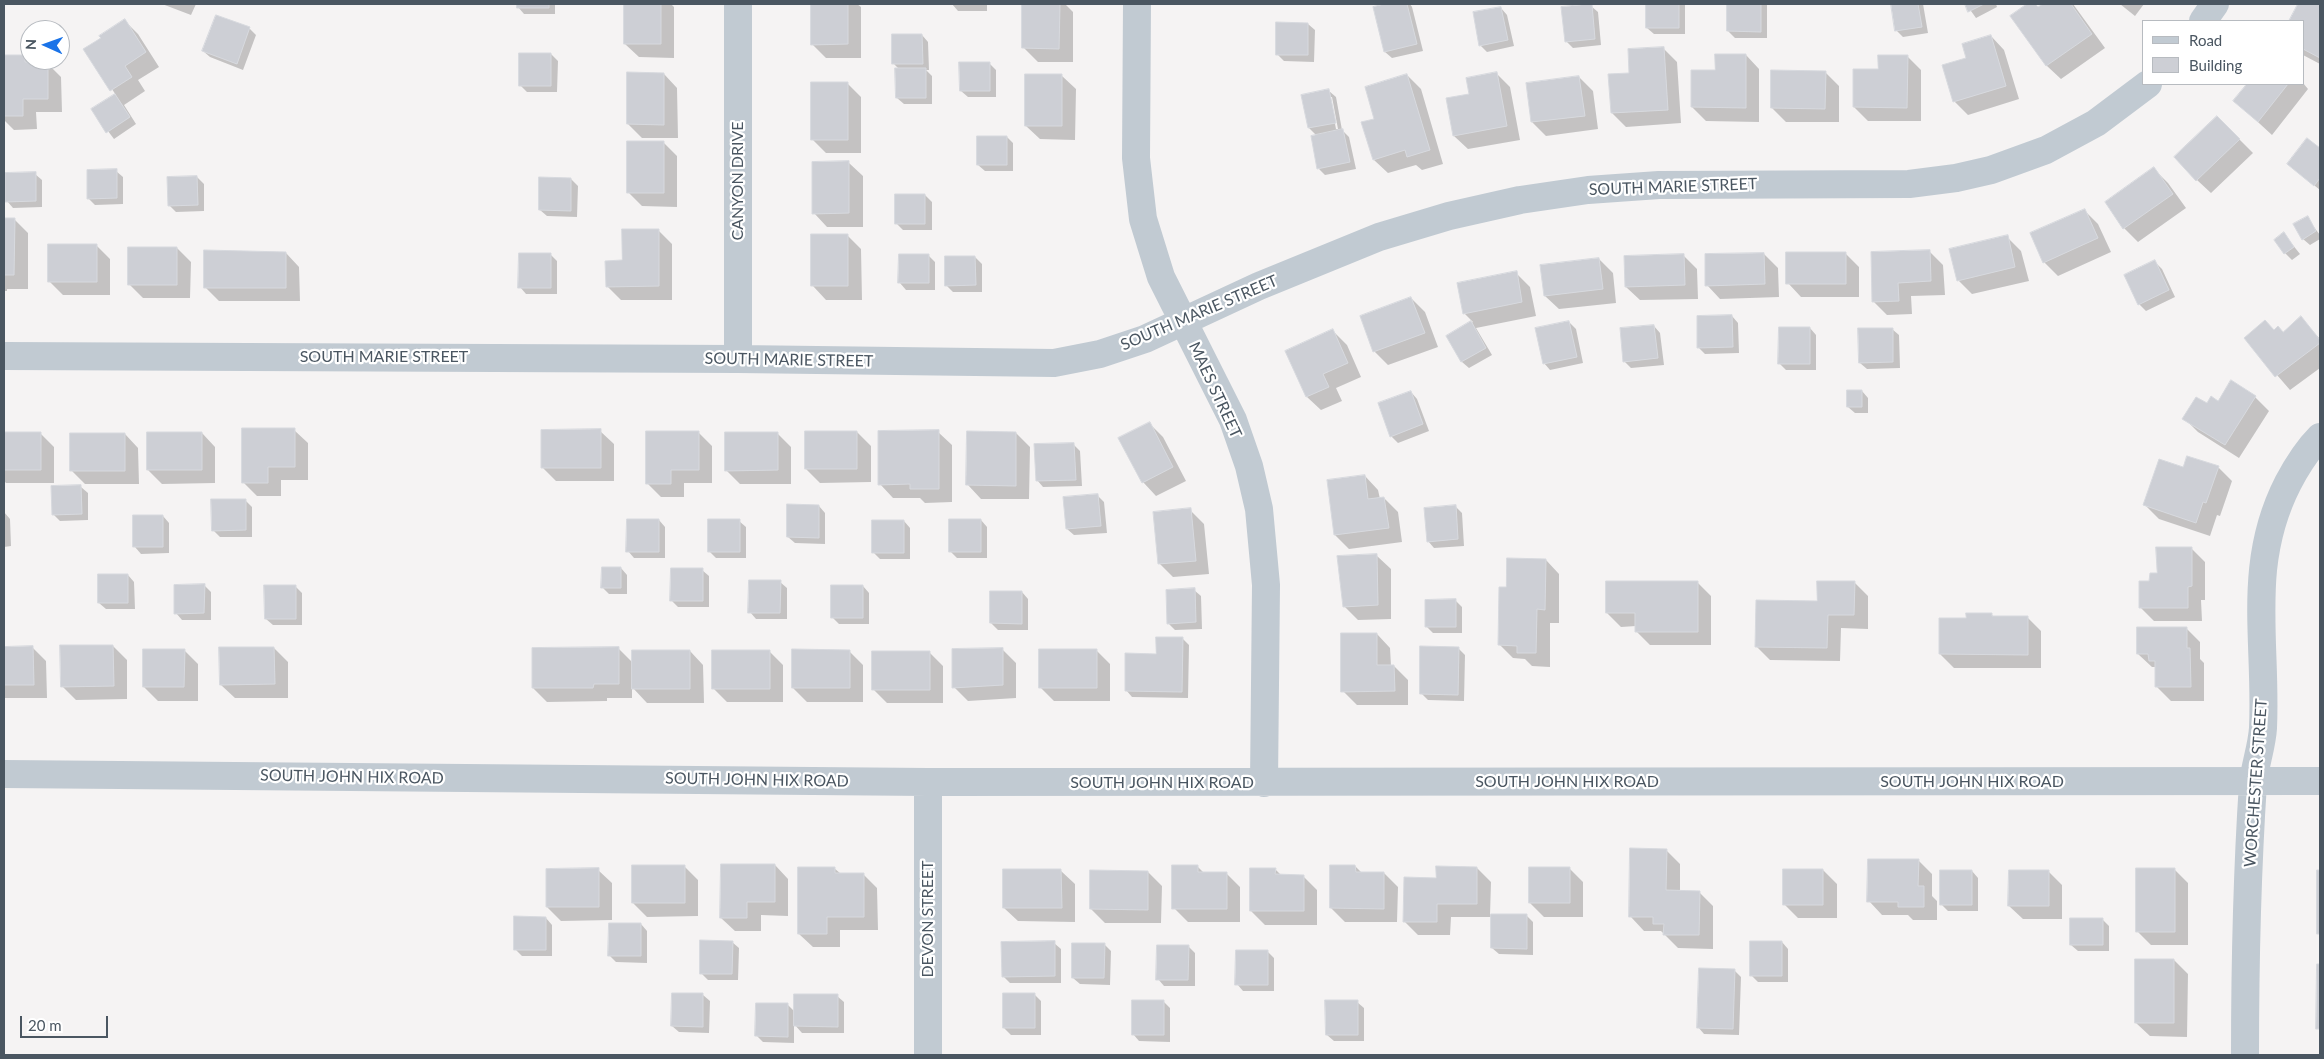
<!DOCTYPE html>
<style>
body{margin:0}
#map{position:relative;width:2324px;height:1059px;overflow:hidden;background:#f5f3f3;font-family:Lato,sans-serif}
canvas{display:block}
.frame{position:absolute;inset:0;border:5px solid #4a5661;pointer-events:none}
.legend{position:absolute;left:2142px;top:20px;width:162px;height:65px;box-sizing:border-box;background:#fff;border:1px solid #b7bbc0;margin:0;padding:6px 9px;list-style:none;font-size:15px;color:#4a5661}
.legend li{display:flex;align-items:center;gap:10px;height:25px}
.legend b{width:25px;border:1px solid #b7bbc0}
.north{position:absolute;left:20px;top:20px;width:50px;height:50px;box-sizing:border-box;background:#fff;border:1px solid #b7bbc0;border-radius:50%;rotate:272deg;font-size:14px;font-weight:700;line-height:20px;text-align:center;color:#4a5661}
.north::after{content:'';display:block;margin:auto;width:18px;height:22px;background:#1a73e8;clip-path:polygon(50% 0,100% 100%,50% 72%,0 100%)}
.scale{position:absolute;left:20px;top:1016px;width:88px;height:22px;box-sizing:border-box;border:2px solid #4a5661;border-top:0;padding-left:6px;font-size:15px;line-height:18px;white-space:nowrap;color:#4a5661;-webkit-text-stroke:4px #fff;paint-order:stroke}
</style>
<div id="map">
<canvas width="2324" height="1059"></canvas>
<div class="frame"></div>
<ul class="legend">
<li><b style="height:6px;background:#c1cad2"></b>Road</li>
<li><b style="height:14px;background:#cdcfd5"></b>Building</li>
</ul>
<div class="north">N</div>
<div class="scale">20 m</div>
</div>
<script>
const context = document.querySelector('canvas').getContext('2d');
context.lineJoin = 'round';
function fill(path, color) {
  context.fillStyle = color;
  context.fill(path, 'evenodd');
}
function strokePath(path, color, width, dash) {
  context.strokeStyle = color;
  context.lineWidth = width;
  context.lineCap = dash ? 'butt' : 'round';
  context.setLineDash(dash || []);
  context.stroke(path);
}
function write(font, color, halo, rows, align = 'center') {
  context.font = font + ' Lato,sans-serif';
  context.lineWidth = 4.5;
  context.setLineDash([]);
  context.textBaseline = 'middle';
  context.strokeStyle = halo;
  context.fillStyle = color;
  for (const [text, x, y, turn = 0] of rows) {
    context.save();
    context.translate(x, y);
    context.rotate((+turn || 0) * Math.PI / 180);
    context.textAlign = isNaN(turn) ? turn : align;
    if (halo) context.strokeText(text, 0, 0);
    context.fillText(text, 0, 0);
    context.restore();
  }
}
fill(new Path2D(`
 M162 4H196L191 15Z
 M518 4H555V14H524L518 7Z
 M625 4H671L674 7V58L639 57 625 44Z
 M812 4H857L861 7V58H826L812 44Z
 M952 4H987V11H958Z
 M1024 4H1065L1073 12V62H1038L1024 48Z
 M1390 4H1410L1412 7 1423 51 1392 58 1385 52 1374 8Z
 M1648 4H1685V34H1654L1647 28Z
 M1728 4H1767V38H1735L1728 31Z
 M1893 4H1923L1928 33 1903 37 1896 30Z
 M1966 4H1996L1997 7 1976 18Z
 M2029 4H2035L2039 8 2045 4H2073L2105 48 2061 79 2047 66 2012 16Z
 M2120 4H2144L2135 16Z
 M2299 4H2320V64L2303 55V21H2290Z
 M1591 6 1598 12 1601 45 1573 48 1566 41Z
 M1501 8 1507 15 1514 46 1487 52 1480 45Z
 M216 16 250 29 256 35 243 70 210 57 203 51Z
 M124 20 138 34 159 67 138 80 145 91 124 105 136 124 114 139 92 110 116 95 85 50Z
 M1308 24 1315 30 1314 62 1284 61 1277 54Z
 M922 35 928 42 929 70H926L932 76V104H904L897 98 900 70 893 63Z
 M1991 36 2004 50 2019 99 1968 115 1954 101 1968 59Z
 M1663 48 1677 62 1681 123 1626 127 1612 113 1630 74Z
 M551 54 558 61 557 92H527L520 85Z
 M1746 55 1759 69V122L1706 121 1692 107 1717 71Z
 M1907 56 1921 70V121H1868L1854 107 1879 70Z
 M4 57H25L32 64H48L61 77 62 112H36L37 129 14 130 4 120Z
 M989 63 996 70V97H968L961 91Z
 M1825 72 1839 86V122H1786L1772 108Z
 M1496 73 1510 87 1520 140 1468 149 1454 136 1470 95Z
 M664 74 677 88 678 138H642L628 124Z
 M1407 75 1421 89 1443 164 1422 170 1416 165 1388 173 1374 160 1375 120Z
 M1062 76 1076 89 1075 140 1040 139 1026 126Z
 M1579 77 1593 91 1598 129 1546 136 1532 122Z
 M847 83 861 97V153H826L812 139Z
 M2303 83 2308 89 2272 135 2235 101 2249 84Z
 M1329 91 1336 97 1342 130 1349 137 1356 169 1325 175 1319 169 1317 136 1309 128ZM1330 97H1332L1338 129H1336Z
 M2217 117 2253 153 2211 193 2197 180Z
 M1007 137 1013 143V171H985L978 165Z
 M2308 139 2320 149V190L2288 164Z
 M663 142 677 156V207L642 206 628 192Z
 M849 163 863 176V227H827L814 213Z
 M2154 169 2168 183 2186 208 2138 242 2124 228Z
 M116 171 123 177V204L95 205 88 198Z
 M35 174 42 180V207L13 208 7 201Z
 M197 177 204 184V211L176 212 169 205Z
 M571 179 578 186 577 217 547 216 540 210Z
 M925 195 932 202V230H903L896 223Z
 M2084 210 2098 224 2111 252 2058 276 2044 262Z
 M2307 218 2320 235V239L2310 245 2303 239Z
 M4 219H14L28 233V289H7V291H4Z
 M658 230 672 244V300H621L607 286 623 262Z
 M2284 234 2300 254 2292 260 2285 253Z
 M848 236 861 249 862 300H826L813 286Z
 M2007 237 2021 251 2029 281 1972 294 1958 280Z
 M96 245 110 259V295H63L49 281Z
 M177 248 191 262 190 298H143L129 284Z
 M205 251 286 253 299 267 300 301H219L205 287Z
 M1929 251 1943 265 1945 295 1911 296 1912 314 1887 315 1873 301Z
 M1845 253 1859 267V297H1801L1788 283Z
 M550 254 557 261V294H526L520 287Z
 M1764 254 1778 268 1779 297 1720 299 1707 285Z
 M928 255 935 262V290H906L900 283Z
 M1683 255 1697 269 1698 299 1640 300 1626 287Z
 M975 257 982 264V292H953L946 285Z
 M1599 259 1613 273 1616 303 1559 309 1545 296Z
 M2155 262 2162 269 2175 297 2146 311 2139 304Z
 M1516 273 1530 287 1536 316 1476 328 1492 355 1469 368 1462 362 1448 336 1473 322 1464 313Z
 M1411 298 1425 312 1438 347 1388 365 1374 351Z
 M1732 316 1738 323 1739 353 1705 354 1698 347Z
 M2301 318 2320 339V368L2290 390 2245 338 2275 331 2283 333Z
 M1569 322 1576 329 1583 363 1550 370 1544 363Z
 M1654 326 1660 333 1664 365 1631 368 1624 361Z
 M1810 328 1816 335V370H1786L1779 363Z
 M1892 329 1899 335 1900 368 1867 369 1860 363Z
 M1333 331 1347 345 1361 377 1336 388 1342 401 1321 410 1307 397 1287 351Z
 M2231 382 2255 397 2269 411 2239 458 2198 432 2184 418 2207 405 2218 402Z
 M1862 391 1868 398V413H1855L1848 407Z
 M1411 392 1417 399 1429 431 1398 443 1391 436Z
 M1149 423 1163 437 1186 481 1156 496 1143 482Z
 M294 430 308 443V480H281V496H257L243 482Z
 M600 431 614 444V481H556L543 468Z
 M698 432 712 446V483H684V497H661L647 483Z
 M857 432 871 446V482L820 483 806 469Z
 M938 432 952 445V502L925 503 920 498H893L880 484Z
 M4 433H40L54 447V483H6L4 481Z
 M202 433 215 447V483L162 484 148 470Z
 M777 433 791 447V484H740L726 470Z
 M1016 433 1030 447 1029 499H981L968 485Z
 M125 434 138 448 139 484H85L72 471Z
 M1073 444 1080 451 1082 486 1043 487 1037 480Z
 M2218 467 2232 481 2220 516 2217 515 2210 536 2159 519 2145 505 2184 469Z
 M1365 476 1378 490 1380 499 1384 498 1398 512 1402 542 1349 549 1335 535 1328 481Z
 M81 487 88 493V520L60 521 53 514Z
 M1097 495 1104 502 1107 533 1074 535 1067 529Z
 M245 500 252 507V537H220L213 530Z
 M819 506 825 513V544L795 543 788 537Z
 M1456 507 1462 513 1464 546 1434 548 1428 541Z
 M1190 510 1204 524 1209 574 1173 577 1159 563Z
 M4 512 10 519 11 546 4 547Z
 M163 516 169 523V553L141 554 135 547Z
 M659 520 665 527V558H634L628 551Z
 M981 520 987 527V558H957L950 551Z
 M739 521 746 527V558H716L709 551Z
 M904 521 910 528V559H880L873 552Z
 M2191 548 2205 562V600H2201L2202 621H2154L2140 607 2151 582Z
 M1377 556 1391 569V619L1358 620 1344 606 1339 557Z
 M1546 560 1559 574V623H1550V667L1532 666 1525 659 1513 658 1499 644 1507 588Z
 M621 568 627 575V594H609L603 588Z
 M702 570 709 576V607H678L672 601Z
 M128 575 134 582 135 609H106L99 603Z
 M780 582 787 588V619H756L750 612Z
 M1697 582 1711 596V645H1650L1636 631V626L1621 627 1607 613Z
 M1854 582 1868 596V629L1841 628 1840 661 1770 660 1756 646Z
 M204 585 211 592V620H182L176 613Z
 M295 586 302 593V625H273L266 619Z
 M863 586 869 593V624H839L832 617Z
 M1194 590 1201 596 1202 629 1175 630 1168 623Z
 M1022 592 1028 599V630H998L991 623Z
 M1456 601 1462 607V633H1433L1426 626Z
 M1991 614 1994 617 2028 618 2041 631V668H1954L1940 654 1967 619Z
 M2186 628 2200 642V659L2204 663V701H2171L2157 687V667H2152L2138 654Z
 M1377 634 1390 648 1391 666H1394L1408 680V705H1357L1343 691Z
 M1182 638 1189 645 1188 698 1132 697 1126 690 1157 655Z
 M113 646 127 660V699L76 700 62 686Z
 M4 648H33L46 661 47 698H4Z
 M274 648 288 662V698H235L221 685Z
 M618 648 634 664 690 651 703 665 704 703H647L632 687V698H607V701L547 702 533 688Z
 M1458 648 1465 655 1464 701 1428 700 1421 693Z
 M1002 649 1016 663V698L968 701 954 687Z
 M184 650 198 664V701H158L144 687Z
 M1096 650 1110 664V701H1054L1040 687Z
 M769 651 783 665V702H727L713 688Z
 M849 651 863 665V702H807L793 688Z
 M929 652 943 666V703H887L873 689Z
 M1666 850 1680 864V892H1699L1713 906V949L1678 948 1661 931H1644L1631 917Z
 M1918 860 1932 874V896L1937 901V920H1913L1908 915H1882L1869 901Z
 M775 865 788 879V916L761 915V931H735L721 918Z
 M684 866 698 880V916L647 917 633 903Z
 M1197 866 1204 873H1226L1240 887V922H1188L1174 908Z
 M1355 866 1362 873H1384L1398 887 1397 922H1345L1331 908Z
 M834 868 841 874H863L877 888 878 930H840V947H813L799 934Z
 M1477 868 1491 882 1490 915H1526L1533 922V955L1499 954 1492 948 1493 917H1451L1450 935H1418L1404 921 1437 879Z
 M1569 868 1583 882V917H1544L1530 903Z
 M1275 869 1282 876H1303L1317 890V925H1265L1251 911Z
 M2174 869 2188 883V945H2151L2137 931Z
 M598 870 612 883V920L561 921 547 907Z
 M1823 870 1837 884V918H1798L1784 904Z
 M1061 871 1075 884V922L1018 921 1004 908Z
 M1972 871 1978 878V911H1948L1941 904Z
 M2048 871 2062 885V919H2023L2009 906Z
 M2318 871H2320V936L2318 933Z
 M1148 872 1162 886 1161 923H1105L1091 909Z
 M546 918 552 925V956H522L515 949Z
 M2102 919 2109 926V951H2078L2071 945Z
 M641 924 647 931V963L616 962 610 956Z
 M732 942 739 948 738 980H708L701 973Z
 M1782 942 1788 949V982H1758L1751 975Z
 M1054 943 1061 949V983H1010L1003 976Z
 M1104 944 1111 951 1110 985 1080 984 1073 978Z
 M1188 946 1195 953V986H1164L1158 979Z
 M1267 951 1274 958V991H1243L1237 984Z
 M2174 960 2188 974 2187 1037 2150 1036 2136 1023Z
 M2318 966H2320V1031L2318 1028Z
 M1734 970 1741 977 1739 1035 1704 1034 1698 1027Z
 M703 995 710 1001 709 1033 679 1032 672 1026Z
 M1035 995 1041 1001V1035H1011L1004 1028Z
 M837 996 844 1002V1033H802L794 1024V1043L763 1042 757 1036 787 1004 796 1013Z
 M1163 1001 1170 1008V1042L1139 1041 1133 1034Z
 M1357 1002 1364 1008V1041H1334L1327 1035Z`), '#0003');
const building = new Path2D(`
 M517 4H549V8H517Z
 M624 4H661V44H624Z
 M811 4H848V44L811 45Z
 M1022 4H1060L1059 49 1022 48Z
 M1385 4H1407L1417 44 1384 52 1373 7Z
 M1592 4 1595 39 1565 42 1561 7Z
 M1646 4H1679V28H1646Z
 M1727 4H1761V32L1727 31Z
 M1891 4H1918L1922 27 1895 31Z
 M1965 4H1984L1968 12Z
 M2027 4H2035L2038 7 2043 4H2071L2092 34 2046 66 2010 16Z
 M2298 4H2320V58L2303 49V21H2289Z
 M1501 7 1508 40 1479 46 1473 12Z
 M216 15 250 27 237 64 202 51Z
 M125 19 146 52 125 66 132 77 110 91 83 49 101 38 99 36Z
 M1276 22 1308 23V55H1276Z
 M892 34H922L923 64H892Z
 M1991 35 2006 86 1953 102 1942 65 1966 58 1962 44Z
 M1664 47 1668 110 1611 113 1608 74 1629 73 1628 49Z
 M519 53H551V86H519Z
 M1715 54H1746V108L1691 107V70H1715Z
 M4 55H25V62H48V99H23V116H4Z
 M1878 55H1908L1907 108 1853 107V69H1878Z
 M959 62H990V91H960Z
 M895 68H926V98H896Z
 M1771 70 1826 71 1825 109 1771 108Z
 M627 72 664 73V125L627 124Z
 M1497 72 1507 126 1453 136 1446 98 1469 94 1466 78Z
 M1025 74H1062V126H1025Z
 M1407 74 1430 150 1407 157 1405 150 1373 160 1361 122 1374 119 1365 87Z
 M1579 76 1585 116 1531 122 1526 83Z
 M811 82H848V140H811Z
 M2247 84H2288L2258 122 2233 101Z
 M1329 89 1336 123 1308 128 1301 95Z
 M115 94 130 117 106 133 91 109Z
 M2217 116 2240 139 2196 181 2174 157Z
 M1343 129 1350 162 1317 169 1311 136Z
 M977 136H1007V165H977Z
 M2307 138 2320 148V178L2314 186 2287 164Z
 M627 141H664V193H627Z
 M849 161V213L812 214V162Z
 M2154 167 2173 194 2123 229 2105 202Z
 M117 169V198L87 199V170Z
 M36 172V201L5 202V173Z
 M197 176 198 205 168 206 167 177Z
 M539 177 571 178V211L539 210Z
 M895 194H925V224H895Z
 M2085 209 2098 238 2043 263 2030 233Z
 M2308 216 2316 231 2302 240 2293 224Z
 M4 218H15L14 275H4Z
 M622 229H659V286L606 287 605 261 622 260Z
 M2284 232 2294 247 2284 254 2274 240Z
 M811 234H848V286H811Z
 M2008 235 2015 267 1957 281 1949 249Z
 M48 244H97V282H48Z
 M128 247H177V285H128Z
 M204 250 286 252V288H204Z
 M1930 250 1931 281 1898 283 1899 301 1872 302 1871 252Z
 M1786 252H1846V284H1786Z
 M519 253H551V288H518Z
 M1764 253 1765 284 1705 286V254Z
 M899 254H929V283H898Z
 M1684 254 1685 285 1625 287 1624 256Z
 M945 256H975L976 285 945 286Z
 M1599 258 1603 289 1544 296 1540 265Z
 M2155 260 2169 290 2138 305 2124 275Z
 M1517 271 1522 302 1463 314 1457 283Z
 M1411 297 1425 333 1373 352 1360 316Z
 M1732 315 1733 347 1697 348V316Z
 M2301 316 2320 340V343L2275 377 2244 338 2265 320 2274 330 2278 326 2283 332Z
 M1471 321 1486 348 1461 362 1446 336Z
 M1569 321 1577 357 1543 364 1535 328Z
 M1654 325 1658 358 1623 362 1620 328Z
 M1779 327H1810V364H1778Z
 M1858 328H1893V362L1859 363Z
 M1333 329 1348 363 1323 374 1329 387 1306 397 1285 351Z
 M2231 380 2256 396 2225 445 2182 419 2196 397 2207 403 2211 396 2218 401Z
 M1847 390H1862V407H1847Z
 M1411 391 1423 424 1390 437 1378 403Z
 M1150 422 1173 467 1142 483 1118 438Z
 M242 428H295V467H268V483H242Z
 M601 429V468H541V430Z
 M939 430V489H910V484L878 485V431Z
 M646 431H699V470H671V484H646Z
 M805 431H857V469H805Z
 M967 431 1016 432V486L966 485Z
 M4 432H41V470H4Z
 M147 432H202V470H147Z
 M725 432H778V470L725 471Z
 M70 433H125V471H70Z
 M1074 443 1076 480 1036 481 1034 444Z
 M2187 456 2219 466 2206 503 2203 502 2196 523 2143 505 2159 459 2183 467Z
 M1365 475 1368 499 1384 497 1389 528 1334 535 1327 480Z
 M81 485 82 514 52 515 51 486Z
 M1098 494 1101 526 1066 529 1063 497Z
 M211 499H246V530L212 531Z
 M787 504 819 505V538L787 537Z
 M1456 505 1458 539 1427 542 1424 508Z
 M1191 508 1196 561 1158 564 1153 512Z
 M133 515H163V547H133Z
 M627 519H659V552H626Z
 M708 519H740V552H708Z
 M949 519H981V552H949Z
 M872 520H904V553H872Z
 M2156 547H2192V586L2188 587V608H2139V581H2149L2150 573H2157Z
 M1377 554 1378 605 1343 607 1337 556Z
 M1507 558 1546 559 1545 610 1537 609 1536 653H1517V646L1498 645 1499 587H1506Z
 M602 567H621V588H601Z
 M671 568H703V601H670Z
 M98 574H128V603H98Z
 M749 580H781L780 613H748Z
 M1606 581H1698V632H1635V613H1606Z
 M1817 581H1855L1854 615H1828L1827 648 1755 647 1756 600 1817 601Z
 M205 584 204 613 174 614V585Z
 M264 585H296V619H265Z
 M831 585H863V618H831Z
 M1195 588 1196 622 1167 624 1166 590Z
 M990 591H1022V624L990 623Z
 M1456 599V627H1425V600Z
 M1966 613H1992V616H2028V655L1939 654V618H1966Z
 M2137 627H2187V648H2190L2191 687H2155V661H2149L2148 654H2137Z
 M1341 633H1377V665H1394L1395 691 1341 692Z
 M1156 637H1183L1182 692 1125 691V653L1156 654Z
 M60 645H113L114 686 61 687Z
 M33 646 34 685H4V647Z
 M1420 646 1459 647 1458 695 1420 694Z
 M219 647H274L275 684 220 685Z
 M619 647V684H594L593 688H532V648Z
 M1003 648V685L952 688V649Z
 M143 649H185L184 687H143Z
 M792 649 850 650V688H792Z
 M1039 649H1097V688H1039Z
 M632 650H690V689H632Z
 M712 650H770V689H712Z
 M872 651H930V690H872Z
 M1630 848 1667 849 1666 890 1700 891 1699 935H1663L1664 924H1653V917H1629Z
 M1868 859H1919L1918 886H1924V907H1898V902H1867Z
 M721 864H775V902H747V918H720Z
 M632 865H685V903H632Z
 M1172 865H1198V872H1227V909H1172Z
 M1330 865H1355L1356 872H1384V909L1330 908Z
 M1436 866 1477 867V904H1437V922H1403L1404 877 1436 878Z
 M798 867H835V873H864V917H827V934H798Z
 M1529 867H1570V903H1529Z
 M599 868V907H546V869Z
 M1250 868H1276L1275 874 1304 875V911H1250Z
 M2136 868H2175V932H2136Z
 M1003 869H1061L1062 908H1003Z
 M1783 869H1823V905H1783Z
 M1090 870 1148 871V910L1090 909Z
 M1940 870H1972V905H1940Z
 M2009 870H2049V906H2008Z
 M2317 870H2320V934H2317Z
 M1491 914H1527V949L1491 948Z
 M514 916 546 917V950H514Z
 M2070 918H2103V945H2070Z
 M609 923H641V956H608Z
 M700 940 733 941 732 974H700Z
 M1055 941V976L1002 977 1001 942Z
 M1750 941H1782V976H1750Z
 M1072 943H1105L1104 978H1072Z
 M1157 945H1189L1188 980H1156Z
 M1236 950H1268V985H1235Z
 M2135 959H2174V1023H2135Z
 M2317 964H2320V1029H2316Z
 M1699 968 1735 969 1733 1029 1697 1028Z
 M672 993H703V1027L671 1026Z
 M1003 993H1035V1028H1003Z
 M794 994H838V1027L794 1026Z
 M1132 1000H1164V1035H1132Z
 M1325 1000H1358V1035H1326Z
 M756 1003H788V1037L755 1036Z`);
fill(building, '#cdcfd5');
strokePath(building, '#d7d9de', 1);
strokePath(new Path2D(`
 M738 4V359
 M1137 4 1136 158 1143 219 1161 277 1233 420 1249 466 1259 509 1266 585 1264 783
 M2203 21 2215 4
 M4 356 738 359 1054 363 1100 354 1145 339 1259 286 1379 237 1449 216 1520 200 1588 190 1659 185 1909 184 1956 178 1991 170 2046 150 2096 123 2148 84
 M4 774 928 782 2320 781
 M928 1055V782
 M2245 1055C2245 965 2247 874 2253 783 2255 765 2262 746 2263 728 2267 640 2246 565 2288 483 2297 466 2307 450 2320 437`), '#c1cad2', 28);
write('16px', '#4a5661', '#fff', [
 ["CANYON DRIVE",738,181,-90],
 ["SOUTH MARIE STREET",1673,187,-2],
 ["SOUTH MARIE STREET",1199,313,-23],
 ["SOUTH MARIE STREET",384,357],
 ["SOUTH MARIE STREET",789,360,1],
 ["MAES STREET",1215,390,65],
 ["SOUTH JOHN HIX ROAD",352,777,1],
 ["SOUTH JOHN HIX ROAD",757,780,1],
 ["SOUTH JOHN HIX ROAD",1567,782],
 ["SOUTH JOHN HIX ROAD",1972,782],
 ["SOUTH JOHN HIX ROAD",1162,783],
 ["WORCHESTER STREET",2256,783,-86],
 ["DEVON STREET",928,919,-90]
]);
</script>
